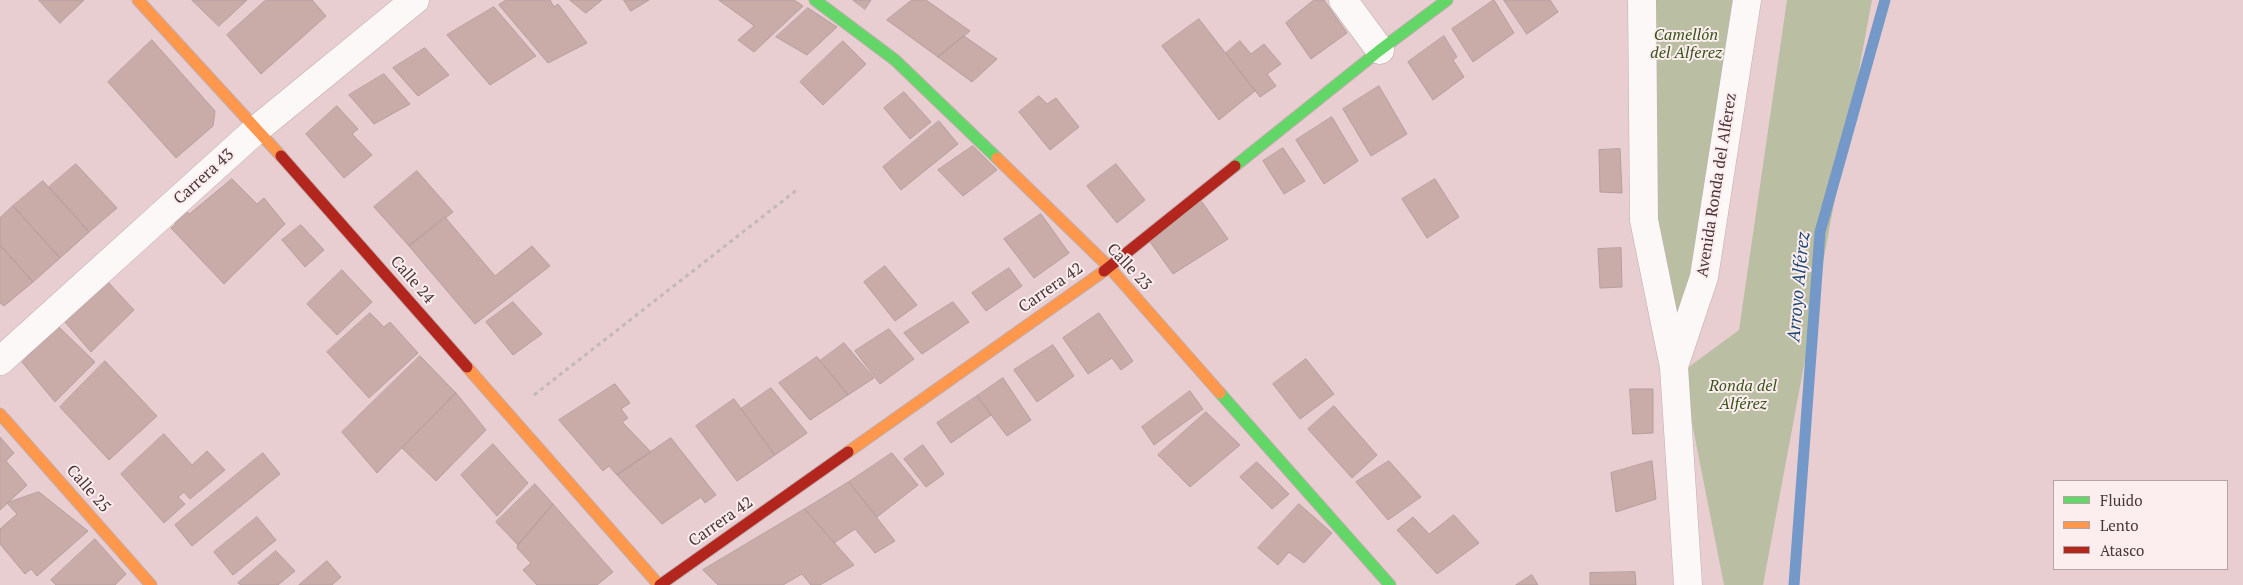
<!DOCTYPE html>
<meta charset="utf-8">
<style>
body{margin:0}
#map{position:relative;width:2243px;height:585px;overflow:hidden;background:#e8ced0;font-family:"PT Serif",serif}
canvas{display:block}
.legend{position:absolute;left:2053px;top:480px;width:175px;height:90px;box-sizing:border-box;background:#fcedee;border:1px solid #b4a3a5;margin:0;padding:6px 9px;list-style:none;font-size:15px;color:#483537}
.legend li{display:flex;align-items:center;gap:10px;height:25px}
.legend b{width:25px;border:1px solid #b4a3a5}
</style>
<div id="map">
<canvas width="2243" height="585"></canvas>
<ul class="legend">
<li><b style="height:6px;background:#63d668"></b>Fluido</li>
<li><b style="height:6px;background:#ff974d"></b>Lento</li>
<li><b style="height:6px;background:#b3261e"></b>Atasco</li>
</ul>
</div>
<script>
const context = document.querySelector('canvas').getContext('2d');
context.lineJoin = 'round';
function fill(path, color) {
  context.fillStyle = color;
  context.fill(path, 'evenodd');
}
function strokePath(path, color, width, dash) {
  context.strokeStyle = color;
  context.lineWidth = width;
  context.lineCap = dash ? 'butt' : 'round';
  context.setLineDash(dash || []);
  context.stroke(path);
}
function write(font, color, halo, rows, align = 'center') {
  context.font = font + ' "PT Serif",serif';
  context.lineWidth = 4;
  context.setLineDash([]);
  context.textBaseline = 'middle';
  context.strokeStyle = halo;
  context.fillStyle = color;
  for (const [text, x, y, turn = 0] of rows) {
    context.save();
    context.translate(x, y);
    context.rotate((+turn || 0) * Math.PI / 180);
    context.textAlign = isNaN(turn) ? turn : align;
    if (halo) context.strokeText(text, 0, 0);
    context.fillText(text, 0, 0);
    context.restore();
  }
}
fill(new Path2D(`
 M1642 0H1736L1674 367 1644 220Z
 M1787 0H1872L1763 585H1724L1682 372 1739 330Z`), '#babea3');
strokePath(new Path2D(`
 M1794 585 1820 232 1885 0`), '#7498c8', 11);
const building = new Path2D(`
 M39 0H84L60 23Z
 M192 0H247L219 26Z
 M266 0H312L326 16 261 74 227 35Z
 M506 0H550L554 7 558 4 587 43 548 63 499 5Z
 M570 0H602L586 13Z
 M624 0H649L631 11Z
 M719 0H794L803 6 754 52 738 40 754 26Z
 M853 0H871L865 9Z
 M912 0H926L970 31 938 57 887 20Z
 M1314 0H1324L1347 33 1311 59 1286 23Z
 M1494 0 1514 33 1473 62 1452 29Z
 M1504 0H1550L1558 12 1527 34Z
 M494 7 536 56 490 85 447 35Z
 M808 8 837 27 807 55 776 37Z
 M1199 19 1255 91 1219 120 1162 46Z
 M964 36 997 59 972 82 938 57Z
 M1444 36 1457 57 1453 60 1464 77 1433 100 1408 62Z
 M152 40 215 111 213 126 176 158 108 82Z
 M843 41 866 64 823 105 800 82Z
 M1240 41 1251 54 1264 44 1281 64 1267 74 1276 86 1260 97 1226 53Z
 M425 48 449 75 418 96 393 68Z
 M384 74 410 104 374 124 349 95Z
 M1379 86 1407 134 1371 156 1343 109Z
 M904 92 931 122 910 139 884 108Z
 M1039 96 1047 104 1056 98 1079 127 1050 150 1019 112Z
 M337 106 358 129 352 134 372 155 344 178 306 134Z
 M1332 117 1358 161 1324 184 1296 140Z
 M939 121 958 144 901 190 883 167Z
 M973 146 997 170 963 196 938 170Z
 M1283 148 1305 181 1284 194 1263 161Z
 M1620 149 1622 193 1600 192 1599 150Z
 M76 164 117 208 89 232 49 187Z
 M1116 164 1145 200 1117 223 1087 186Z
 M417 171 453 212 409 246 374 207Z
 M232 179 257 204 264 198 285 224 224 284 171 228 176 224 172 220 185 209 189 214Z
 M1435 179 1459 217 1427 238 1402 199Z
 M43 181 89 232 60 258 13 206Z
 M1202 202 1228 239 1173 274 1148 239Z
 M13 206 60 258 33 282 0 245V218Z
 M1041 214 1069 253 1034 278 1004 239Z
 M445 217 495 276 532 246 550 266 475 324 409 246Z
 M301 225 324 250 305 267 282 240Z
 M0 245 33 282 4 306 0 303Z
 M1621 248 1622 287 1600 288 1598 249Z
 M885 266 917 305 895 321 864 282Z
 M1009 268 1022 286 986 311 972 293Z
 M342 270 372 302 337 335 307 304Z
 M108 282 134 310 91 352 65 322Z
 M513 302 542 334 513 355 486 322Z
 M953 302 969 322 922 354 904 333Z
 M370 313 384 327 390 322 418 353 369 398 327 352Z
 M1099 313 1133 361 1121 370 1112 358 1088 374 1063 338Z
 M59 327 95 362 55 402 22 362Z
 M889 329 914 359 880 384 855 351Z
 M844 343 874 378 848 395 820 361Z
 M1053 345 1074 376 1037 402 1014 370Z
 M420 356 456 393 377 473 342 432Z
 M817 357 848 395 810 420 779 383Z
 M1306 359 1334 394 1300 419 1273 384Z
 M105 361 157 416 109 460 60 407Z
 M1003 378 1031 420 1007 436 977 396Z
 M615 384 630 403 621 409 628 418 622 422 651 452 617 475 609 466 603 471 559 420Z
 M771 388 807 433 775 455 741 409Z
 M1630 389H1653V433L1633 434Z
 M1190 391 1203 409 1154 445 1142 427Z
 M456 393 486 430 436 481 402 448Z
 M977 396 991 415 951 443 937 423Z
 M734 399 775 455 737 481 696 426Z
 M1334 406 1377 455 1352 478 1308 429Z
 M1206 412 1240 445 1190 487 1158 455Z
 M164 434 192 465 207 451 225 470 190 499 184 492 178 497 185 504 164 523 121 474Z
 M0 437 14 453 6 461 27 485 0 510Z
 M671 438 716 495 705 503 701 497 662 524 617 475Z
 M493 444 528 483 497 516 461 475Z
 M923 445 944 474 926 487 904 459Z
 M263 453 280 474 192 546 175 525Z
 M892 453 918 485 877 517 849 482Z
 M1389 461 1421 497 1388 520 1356 482Z
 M1652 461 1656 499 1616 512 1611 473Z
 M1257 462 1289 494 1272 509 1240 477Z
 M849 482 895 541 875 553 855 529 834 543 805 509Z
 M535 484 553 504 518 545 496 522Z
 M39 492 88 531 37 576 31 569 25 574 0 544V529L17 514 7 503Z
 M553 504 613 572 597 585H537L523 570 531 563 517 548 518 545Z
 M1299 504 1332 533 1304 563 1289 552 1278 565 1258 548Z
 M805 509 854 565 820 585H811L802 574 783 585H718L703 570Z
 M1454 515 1479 543 1437 574 1397 530 1413 517 1429 534Z
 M257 517 276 540 233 575 214 552Z
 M95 539 126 574 115 585H56L51 580Z
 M276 551 295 571 278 585H241L238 583Z
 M327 561 341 577 332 585H299Z
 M1635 572 1636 585H1590V573Z
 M1532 575 1538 585H1516Z`);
fill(building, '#c9aba8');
strokePath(building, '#b39f9e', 1);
const street = new Path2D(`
 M1343 0 1380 50
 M1642 0 1644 220 1674 367 1688 585
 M0 361 257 129 415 0
 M1674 366 1704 277 1747 0`);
const fast = new Path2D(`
 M815 0 895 60 997 158
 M1235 166 1380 50 1447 0
 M1220 393 1390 585`);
const slow = new Path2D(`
 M138 0 281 156
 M997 158 1109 267 1220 393
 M467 367 659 585
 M0 414 151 585
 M848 452 1104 271`);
const jam = new Path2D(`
 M281 156 467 367
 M1104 271 1235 166
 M660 585 848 452`);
strokePath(street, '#c1adae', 29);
strokePath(fast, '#c1adae', 13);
strokePath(slow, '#c1adae', 13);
strokePath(jam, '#c1adae', 13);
strokePath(new Path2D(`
 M534 395 798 189`), '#c1b8b9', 3, [4, 4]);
strokePath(street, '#fcf8f8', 28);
strokePath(fast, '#63d668', 11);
strokePath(slow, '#ff974d', 11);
strokePath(jam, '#b3261e', 11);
write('italic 16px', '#38541a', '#fcedee', [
 ["Camellón",1686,35],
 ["del Alferez",1686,53],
 ["Ronda del",1743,386],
 ["Alférez",1743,404]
]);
write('16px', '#483537', '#fcedee', [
 ["Carrera 43",204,177,-42],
 ["Avenida Ronda del Alferez",1717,185,-81],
 ["Calle 23",1129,267,47],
 ["Calle 24",412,280,49],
 ["Carrera 42",1051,288,-35],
 ["Calle 25",88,489,49],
 ["Carrera 42",721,522,-35]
]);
write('italic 18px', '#1c4875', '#fcedee', [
 ["Arroyo Alférez",1799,287,-85]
]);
</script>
